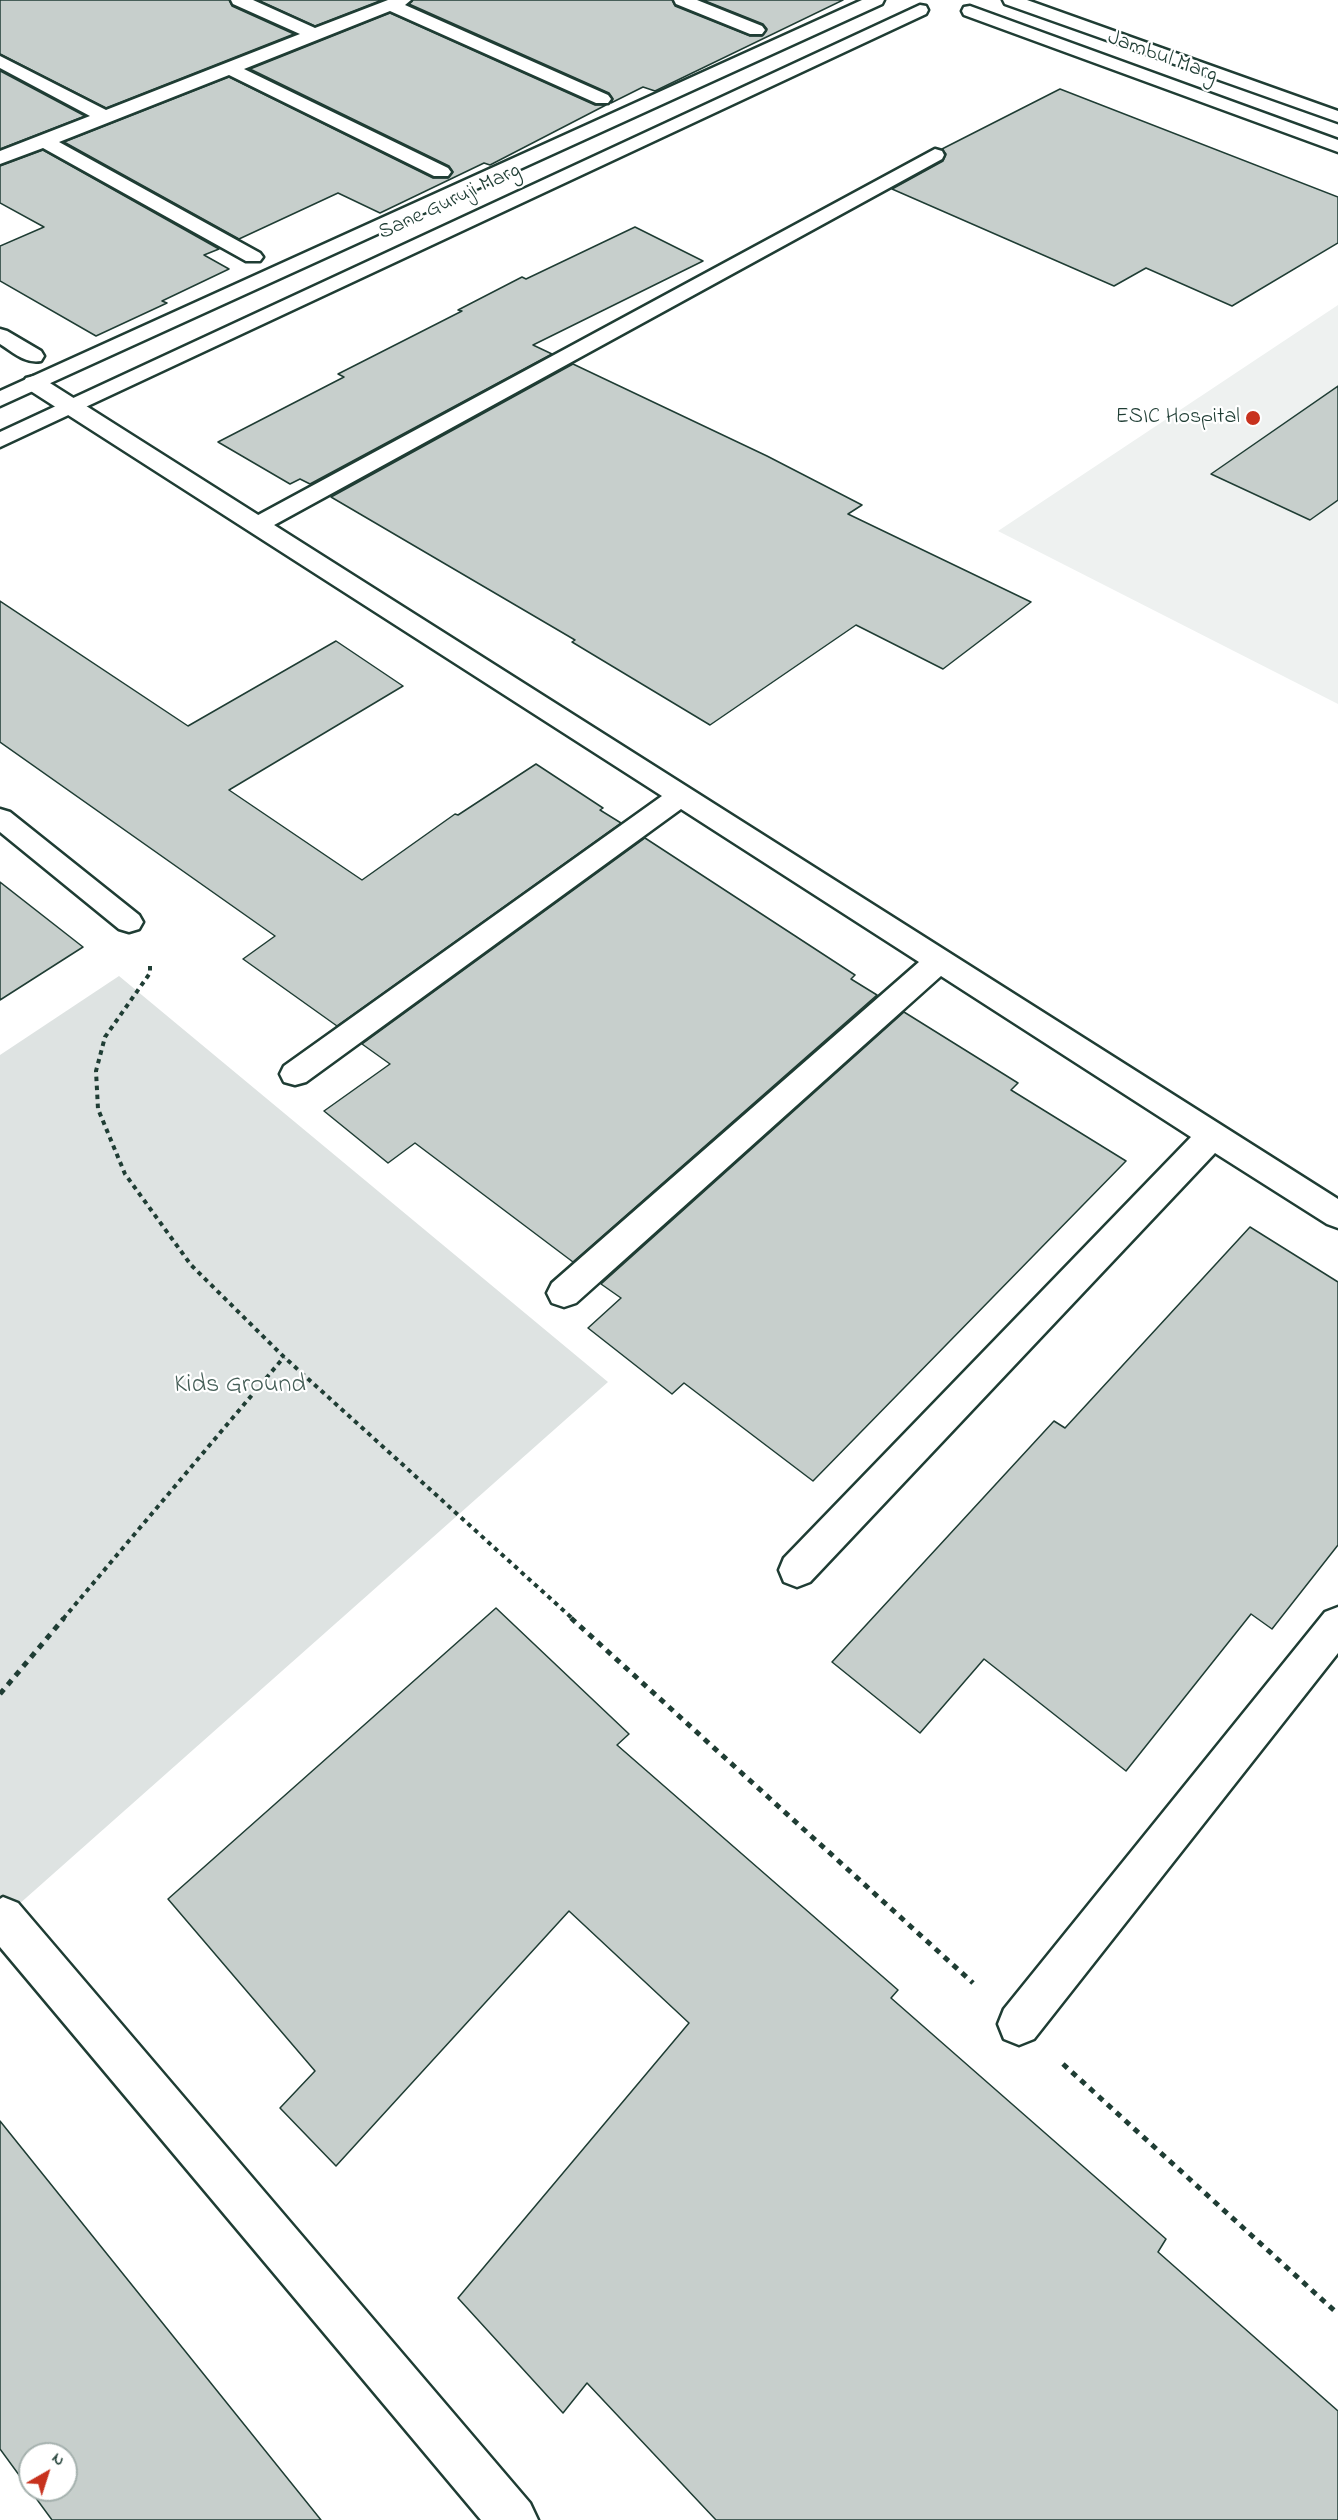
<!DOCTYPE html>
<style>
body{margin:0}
#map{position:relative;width:1338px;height:2520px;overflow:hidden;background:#fff;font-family:"Indie Flower",sans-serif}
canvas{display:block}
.north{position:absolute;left:18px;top:2442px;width:60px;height:60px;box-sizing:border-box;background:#fff;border:2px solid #a5b1ae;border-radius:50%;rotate:39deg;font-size:16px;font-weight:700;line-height:24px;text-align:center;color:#1f3d34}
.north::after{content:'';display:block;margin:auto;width:21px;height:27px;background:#c8321e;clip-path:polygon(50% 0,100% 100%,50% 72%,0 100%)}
</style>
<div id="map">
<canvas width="1338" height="2520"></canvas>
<div class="north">N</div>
</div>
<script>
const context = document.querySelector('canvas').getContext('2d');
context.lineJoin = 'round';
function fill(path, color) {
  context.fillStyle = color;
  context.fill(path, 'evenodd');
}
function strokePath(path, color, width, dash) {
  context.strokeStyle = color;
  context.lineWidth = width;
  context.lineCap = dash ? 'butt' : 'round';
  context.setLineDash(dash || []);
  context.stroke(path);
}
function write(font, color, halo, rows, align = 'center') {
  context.font = font + ' "Indie Flower",sans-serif';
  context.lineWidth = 4.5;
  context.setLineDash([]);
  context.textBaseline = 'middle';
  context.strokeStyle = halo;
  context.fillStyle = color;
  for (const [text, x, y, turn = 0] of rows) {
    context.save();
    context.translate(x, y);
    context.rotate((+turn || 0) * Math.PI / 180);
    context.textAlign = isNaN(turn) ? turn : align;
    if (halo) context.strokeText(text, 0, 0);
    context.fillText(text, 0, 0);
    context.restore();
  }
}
fill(new Path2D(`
 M1338 305V704L998 531Z`), '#eef1f0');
fill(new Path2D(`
 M119 976 608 1382 0 1921V1055Z`), '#dee3e2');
const building = new Path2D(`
 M0 0H229L232 6 294 34 106 108 0 54Z
 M258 0H382L315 26Z
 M413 0H672L675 6 750 36H762L767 29 763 24 703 0H843L655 91 643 87 611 103 613 99 609 93 409 4Z
 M390 13 595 105H606L490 165 484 163 380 213 338 193 239 239 64 142 229 77 433 178H448L453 172 449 166 250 69Z
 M0 71 85 116 0 149Z
 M1060 89 1338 197V243L1232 306 1146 268 1114 286 892 189 943 161 946 154 942 149Z
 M43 150 219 249 204 255 229 269 162 301 167 303 96 336 0 281V246L44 227 0 203V166Z
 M635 227 703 261 533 345 552 354 310 484 300 479 290 484 218 442 344 377 338 374 462 311 458 310 522 277 526 279Z
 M573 364 767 456 862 505 848 514 1031 602 943 669 856 625 710 725 572 642 575 640 331 497Z
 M1338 386V500L1310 520 1211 474Z
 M0 601 188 726 336 641 403 686 229 790 362 880 455 814 458 815 536 764 603 808 600 810 621 823 337 1026 243 959 275 936 0 742Z
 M645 838 855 975 851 979 877 995 573 1262 415 1143 388 1163 324 1111 390 1064 362 1044Z
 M0 882 83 947 0 1000Z
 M904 1012 1018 1083 1011 1090 1126 1161 813 1481 684 1383 672 1394 588 1328 621 1298 601 1284Z
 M1250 1227 1338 1282V1545L1272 1629 1251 1614 1126 1771 984 1659 920 1733 832 1662 1054 1421 1065 1428Z
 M496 1608 629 1734 617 1745 898 1990 891 1998 1166 2239 1158 2252 1338 2411V2520H716L587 2383 563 2413 458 2298 689 2023 569 1911 336 2166 280 2108 315 2071 168 1899Z
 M0 2121 321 2520H52L30 2490H66V2454H30V2490L0 2449Z`);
fill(building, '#c7cfcc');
strokePath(building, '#1f3d34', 1.5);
const lane = new Path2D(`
 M935 149 942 151 944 155 942 159 265 530 257 532 249 530 245 525 249 520Z
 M0 809 10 812 139 915 143 922 139 929 129 932 119 929 0 832Z`);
const street = new Path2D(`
 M231 0H253L315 28 388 0H411L405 5 608 95 611 99 608 103H596L390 11 244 69 448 168 451 172 448 176H434L229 75 59 142 260 253 263 257 260 261H246L43 148 0 164V151L90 116 0 68V56L106 110 300 34 233 4Z
 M674 0H697L762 26 765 30 762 34H750L676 4Z
 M0 329 7 331 41 351 44 356 41 361C25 364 13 352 0 344Z
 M34 376 42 378 1338 1199V1228L1327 1224 1215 1153 810 1582 797 1587 784 1582 779 1570 784 1558 1191 1137 941 976 576 1303 564 1307 552 1303 547 1293 552 1283 919 962 681 809 306 1082 295 1085 284 1082 280 1074 284 1066 662 796 26 388 23 383 26 378Z
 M1338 1607V1653L1034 2039 1019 2045 1004 2039 998 2024 1004 2009 1325 1612Z
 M3 1897 18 1903 530 2503 538 2520H481L0 1947V1899Z`);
const secondary = new Path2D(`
 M862 0H884L882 4 0 406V391Z
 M1003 0H1027L1338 111V122L1005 4Z
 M920 5 926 6 928 10 926 14 0 447V432Z
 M970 6 1338 140V152L964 15 962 11 964 7Z`);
strokePath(lane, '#1f3d34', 5);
strokePath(street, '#1f3d34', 5);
strokePath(secondary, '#1f3d34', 5);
strokePath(new Path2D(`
 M150 966V973L105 1037 96 1071 98 1109 125 1174 191 1265 284 1357 573 1619
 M63 1619 284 1357`), '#1f3d34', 4, [4.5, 4.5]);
strokePath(new Path2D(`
 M571 1618 973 1983
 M0 1694 64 1618
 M1063 2064 1338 2314`), '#1f3d34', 5, [6, 6]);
fill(lane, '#fff');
fill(street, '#fff');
fill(secondary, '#fff');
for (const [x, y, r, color] of [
 [1253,418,8,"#c8321e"]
]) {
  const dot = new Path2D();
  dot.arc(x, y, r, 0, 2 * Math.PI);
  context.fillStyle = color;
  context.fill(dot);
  strokePath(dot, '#fff', 2);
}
write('22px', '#1f3d34', '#fff', [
 ["Jambul Marg",1162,58,20],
 ["Sane Guruji Marg",450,203,-25]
]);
write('22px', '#1f3d34', '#fff', [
 ["ESIC Hospital",1240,418]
], 'right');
write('26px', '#455e57', '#fff', [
 ["Kids Ground",240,1387]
]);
</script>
